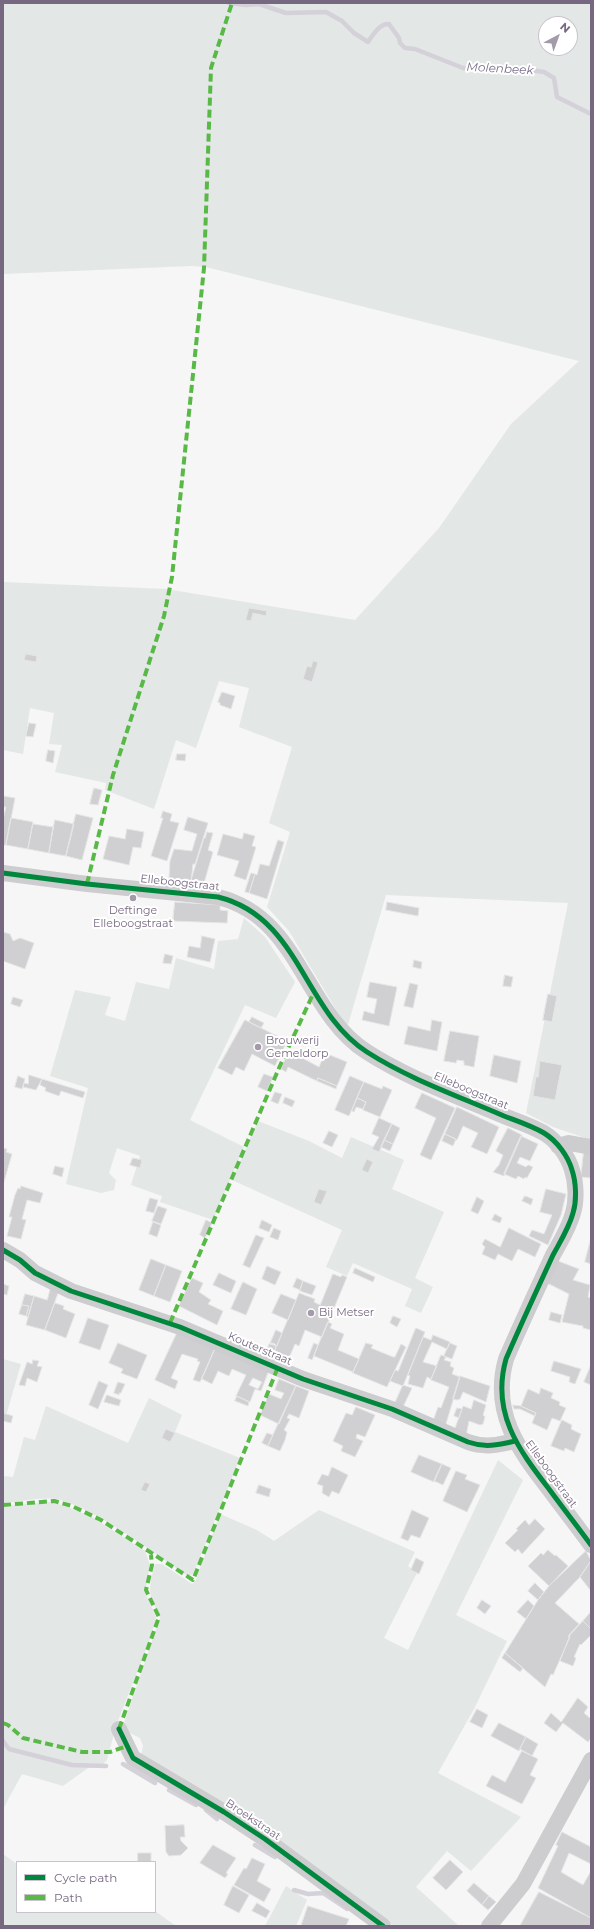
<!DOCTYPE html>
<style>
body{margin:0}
#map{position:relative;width:594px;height:1929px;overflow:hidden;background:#f5f6f5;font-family:Montserrat,sans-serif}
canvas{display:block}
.frame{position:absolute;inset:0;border:4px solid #776882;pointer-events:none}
.legend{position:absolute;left:16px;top:1861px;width:140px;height:52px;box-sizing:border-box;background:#fff;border:1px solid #c9c3cd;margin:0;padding:5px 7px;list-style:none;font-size:12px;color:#776882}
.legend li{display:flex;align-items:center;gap:8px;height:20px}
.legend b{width:20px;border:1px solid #c9c3cd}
.north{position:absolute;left:538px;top:16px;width:40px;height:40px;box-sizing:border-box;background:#fff;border:1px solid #c9c3cd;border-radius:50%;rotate:41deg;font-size:11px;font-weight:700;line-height:16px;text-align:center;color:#776882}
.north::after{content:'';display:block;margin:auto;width:14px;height:18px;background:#a39aaa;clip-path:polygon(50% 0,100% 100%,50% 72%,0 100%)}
</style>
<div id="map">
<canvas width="594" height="1929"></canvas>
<div class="frame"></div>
<ul class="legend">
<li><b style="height:5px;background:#00873e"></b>Cycle path</li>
<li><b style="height:5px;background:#58b947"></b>Path</li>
</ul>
<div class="north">N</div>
</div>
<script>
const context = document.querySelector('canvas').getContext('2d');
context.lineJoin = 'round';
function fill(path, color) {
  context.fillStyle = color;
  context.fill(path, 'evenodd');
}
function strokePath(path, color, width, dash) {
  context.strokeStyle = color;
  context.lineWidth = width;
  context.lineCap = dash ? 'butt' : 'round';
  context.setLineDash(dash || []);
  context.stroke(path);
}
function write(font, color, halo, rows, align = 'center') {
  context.font = font + ' Montserrat,sans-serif';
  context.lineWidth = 4;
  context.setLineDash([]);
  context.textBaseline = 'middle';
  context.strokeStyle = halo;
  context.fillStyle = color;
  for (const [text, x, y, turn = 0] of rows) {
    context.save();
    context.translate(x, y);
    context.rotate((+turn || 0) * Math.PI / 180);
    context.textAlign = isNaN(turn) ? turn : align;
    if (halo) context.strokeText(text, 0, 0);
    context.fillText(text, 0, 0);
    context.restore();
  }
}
fill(new Path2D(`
 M3 3H591V1140L553 1127 526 1113 568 903 386 895 347 1028 289 931 267 907 290 832 269 823 292 747 239 727 249 688 219 681 196 748 176 740 154 809 105 790 106 783 55 772 62 745 49 744 54 713 30 708 23 754 3 750V582L166 589 355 620 439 528 511 424 579 361 206 267 191 266 3 274ZM546 24H570V48H546Z
 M244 918 265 937 295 982 276 1018 245 1005 190 1120 244 1147 213 1220 160 1202 162 1196 131 1185 140 1156 117 1148 109 1173 116 1180 114 1190 101 1193 66 1184 88 1088 50 1076 75 990 111 997 105 1015 125 1021 136 982 169 989 176 958 214 969 218 941 238 939Z
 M258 1121 309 1141 342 1158 351 1137 404 1160 392 1189 444 1212 415 1278 433 1287 421 1313 405 1306 412 1289 353 1263 347 1276 326 1267 342 1230 232 1180Z
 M3 1359 21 1364 3 1426Z
 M149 1398 182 1415 175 1432 240 1458 193 1574 188 1576C156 1555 90 1504 55 1499 38 1497 20 1502 3 1503V1476L13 1477 24 1437 35 1440 46 1406 128 1443Z
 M498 1460 523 1480 456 1615 507 1641 474 1709 438 1773 521 1817 471 1871 447 1851 416 1887 459 1926H394L347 1892 141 1755 143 1746 140 1738 122 1729 160 1618C149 1592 147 1593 155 1564H162L192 1584 195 1582 220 1514 257 1530 274 1541 319 1510 415 1552 408 1566 417 1573 384 1638 408 1650Z
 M49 1502 62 1505 92 1517 145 1551 150 1565 145 1592 156 1617 150 1639 116 1726 107 1760 101 1766 88 1768 63 1786 22 1774 3 1809V1506Z
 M3 1854 17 1864V1912L155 1911 176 1926H3Z
 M286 1886 307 1900 296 1926H265Z`), '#e3e7e6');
strokePath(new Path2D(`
 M229 3 246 5 259 4 286 13 326 12 342 21 354 33 368 42C373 35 380 23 389 24L399 38 400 43 405 48 415 49 463 68 477 70 493 68 523 69 544 72 554 78 557 97 591 114
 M3 1741 9 1749 72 1765 106 1766
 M123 1764 155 1783
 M169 1790 196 1805
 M206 1810 217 1819
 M255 1845 275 1857
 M294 1890 308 1894 323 1893 347 1909`), '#d4d1d9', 4.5);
const building = new Path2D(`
 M249 608 267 611 266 616 253 613 251 621 246 620Z
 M26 654 37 656 36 662 24 660Z
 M313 661 318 662 312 682 303 679 307 666 311 667Z
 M222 692 235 696 231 709 220 705V703L218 702Z
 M29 723 36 724 33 737 26 736Z
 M48 750 55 751 53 763 46 761Z
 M177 754H186L185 761 176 760Z
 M94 788 102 790 98 805 90 804Z
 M3 796 15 798 6 845H3V819L6 807H3Z
 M163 811 172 814 170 821 179 823 167 861 151 856 163 818H161Z
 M76 814 93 818 82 860 66 856Z
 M188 817 208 823 195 864H193L191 881 169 879 170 861 174 849 192 851 197 834 184 830Z
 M11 818 33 822 28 849 6 845Z
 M55 820 74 824 66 856 49 853Z
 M33 824 53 827 49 853 28 849Z
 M127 829 144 832 141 848 133 847 129 865 103 859 109 836 125 839Z
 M207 832 213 833 208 850 213 852 204 883 191 880 204 838H205Z
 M244 833 255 836 252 846 256 847 246 880 234 876 239 861 217 855 223 834 242 839Z
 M278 840 284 842 267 899 249 893 255 874 257 875 260 864 269 866Z
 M251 873 255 874 249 893 245 892Z
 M175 902 220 905V910L228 911 227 923 173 921Z
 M387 902 419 908 418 916 386 910Z
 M3 932 10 934 13 941 20 938 34 943 25 969 3 961Z
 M202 936 215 939 210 962 187 957 189 946 200 948Z
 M165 954 173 956 171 964 163 963Z
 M414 960 422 962 421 969 413 967Z
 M505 975 513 977 511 987 503 986Z
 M370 982 397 987 389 1026 362 1020 364 1011 374 1014 377 999 367 997Z
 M410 983 418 985 413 1008 404 1006Z
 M548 994 557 996 552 1022 543 1020Z
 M13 997 23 1000 20 1007 11 1004Z
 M252 1017 264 1023 261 1028 249 1022Z
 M245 1020 287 1041 275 1066 252 1054 244 1071 236 1067 232 1075 218 1068Z
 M432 1020 442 1022 437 1051 404 1044 408 1026 430 1031Z
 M450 1031 479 1036 474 1067 464 1065V1061L457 1060 456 1063 444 1061Z
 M289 1051 319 1067 325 1053 347 1062 337 1086 318 1078 317 1081 288 1067 286 1072 281 1069Z
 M494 1055 521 1061 517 1083 490 1076Z
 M540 1061 562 1065 555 1100 533 1096 536 1077H538Z
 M264 1074 273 1077 267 1091 258 1087Z
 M29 1075 42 1079 36 1090 23 1087 24 1083 28 1084Z
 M18 1076 25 1079 22 1089 15 1087Z
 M350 1076 364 1082 349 1116 335 1110Z
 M318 1078 337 1086 336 1089 317 1081Z
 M42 1079 85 1092 83 1098 61 1091 59 1096 45 1091 46 1088 40 1085Z
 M364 1082 382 1089 383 1086 392 1090 380 1117 363 1110 366 1102 357 1098Z
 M275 1092 282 1094 278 1104 271 1101Z
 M422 1093 455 1108 431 1160 420 1155 436 1118 415 1108Z
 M285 1097 295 1101 292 1107 283 1103Z
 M357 1098 366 1102 363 1109 356 1107 354 1112 352 1111Z
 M457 1107 499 1127 487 1154 471 1147 478 1133 463 1126 457 1140 445 1134Z
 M379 1118 392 1124 379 1152 372 1149 379 1137 372 1134Z
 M392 1124 400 1128 393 1144 384 1140Z
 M508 1128 522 1135 504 1176 493 1172 499 1165 503 1155 496 1151Z
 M329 1131 338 1135 332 1147 323 1143Z
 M445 1134 456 1139 453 1146 442 1141Z
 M521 1136 538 1144 530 1161 520 1157 517 1163 526 1167 528 1165 533 1167 527 1178 525 1177 524 1179 518 1176 516 1179 504 1174Z
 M384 1140 393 1144 390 1151 381 1147Z
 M3 1148 7 1149 6 1152 12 1154 3 1185Z
 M584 1150 591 1151V1178L581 1177Z
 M133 1158 142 1160 140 1168 130 1165Z
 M367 1159 373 1162 368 1173 362 1170Z
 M55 1166 64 1168 62 1177 53 1174Z
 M21 1186 43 1193 40 1203 27 1200 22 1219 26 1220 21 1239 7 1236 12 1217H9L15 1195 18 1188 20 1189Z
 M319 1189 327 1191 321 1205 314 1202Z
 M546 1189 566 1194 561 1215 548 1245 529 1236 532 1230 544 1234 552 1215 540 1212Z
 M525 1196 533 1199 531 1205 522 1201Z
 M477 1197 484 1201 478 1214 471 1211Z
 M150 1198 158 1200 154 1213 146 1211Z
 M158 1206 167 1209 161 1224 152 1221Z
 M495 1214 502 1218 500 1223 492 1220Z
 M206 1220 212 1223 205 1238 200 1235Z
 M262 1220 272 1225 269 1232 259 1228Z
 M153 1222 161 1225 157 1237 149 1234Z
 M274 1228 281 1231 278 1240 270 1237Z
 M509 1228 541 1244 535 1257 518 1249 512 1261 498 1254 495 1260 482 1254 485 1247 482 1244 485 1239 500 1247Z
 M256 1235 264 1238 250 1268 243 1265Z
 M591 1238V1264L585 1262Z
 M151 1259 166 1265 154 1296 139 1290Z
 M558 1261 579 1269 573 1280 590 1285 588 1297 591 1298V1330L583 1328V1326L562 1322 569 1294 547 1283Z
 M166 1265 182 1271 170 1302 154 1296Z
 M267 1266 281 1272 275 1285 262 1279Z
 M355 1268 375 1277 373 1282 353 1273Z
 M219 1273 236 1281 231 1293 213 1285Z
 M333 1274 341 1277 342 1275 347 1277 322 1337 305 1330 299 1346 295 1344 289 1358 274 1352 299 1293 315 1299 314 1302 320 1305Z
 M192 1278 203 1283 199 1292 211 1300 208 1304 223 1311 217 1325 179 1306Z
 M297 1278 303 1281 300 1290 293 1287Z
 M303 1281 316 1286 312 1295 300 1291Z
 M243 1282 257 1289 246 1315 231 1309Z
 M3 1284 9 1286 7 1295 3 1294Z
 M51 1287 59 1290 45 1330 26 1325 34 1296 47 1300Z
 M25 1294 34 1296 28 1317 26 1316 29 1306 22 1305Z
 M281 1294 296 1300 288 1320 272 1313Z
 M55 1303 64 1306 63 1309 75 1314 66 1338 45 1330Z
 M22 1305 29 1306 26 1316 19 1314Z
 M551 1312 562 1315 560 1323 549 1320Z
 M393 1316 401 1319 397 1327 390 1323Z
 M88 1318 109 1325 100 1350 79 1343Z
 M328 1322 332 1324 330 1328 344 1334 338 1350 359 1359 353 1372 314 1356Z
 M416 1328 425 1332 403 1386 390 1381 395 1370 398 1371Z
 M276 1330 282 1333 277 1346 270 1344Z
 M177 1333 215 1348 200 1382 193 1380 200 1362 197 1361 198 1359 182 1354 171 1378 178 1381 175 1389 155 1380Z
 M433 1335 450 1342 447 1349 432 1342 423 1362 437 1366 431 1379 427 1377 423 1388 408 1384 410 1376 408 1375 423 1337 431 1340Z
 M118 1343 147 1355 137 1379 121 1373 123 1369 109 1363Z
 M314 1343 318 1345 312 1360 308 1358Z
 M366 1343 373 1345 371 1348 393 1357H395L401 1344 406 1347 387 1387 353 1373Z
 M450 1343 457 1346 452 1359 444 1356Z
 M268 1347a4 4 0 1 1 8 0a4 4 0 1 1-8 0Z
 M216 1347 269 1370 261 1391 255 1389 250 1402 236 1396 246 1375 232 1369 229 1376 218 1371 212 1384 202 1379ZM253 1378 262 1382 258 1389 249 1385Z
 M441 1355 446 1357 444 1360 451 1362 450 1366 454 1368 452 1374 460 1377 445 1427 433 1421 438 1407 441 1408 449 1387 431 1380Z
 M33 1360 39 1361 37 1366 42 1367 37 1382 27 1378 25 1386 19 1385 27 1362 32 1364Z
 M554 1361 581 1369 575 1384 569 1382 570 1377 551 1371Z
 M591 1365V1385L584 1382Z
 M460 1376 490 1386 486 1402 463 1392 460 1399 457 1400 453 1399Z
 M279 1379 296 1386 279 1424 260 1415 269 1394 281 1399 284 1393 275 1390Z
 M99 1381 108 1385 98 1409 89 1405Z
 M118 1382 125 1384 121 1393H119V1395L114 1393Z
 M403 1385 412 1388 403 1407 395 1403Z
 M296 1386 309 1391 299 1418 289 1414 287 1418 290 1419 284 1430 287 1432 285 1440 280 1451 268 1446Z
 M541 1388 553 1393 551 1398 560 1402 559 1405 566 1408 560 1421 552 1418 547 1430 532 1423 536 1413 521 1406 528 1389 539 1394Z
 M107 1395 121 1400 119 1406 104 1402Z
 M237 1396 249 1402 248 1406 235 1401Z
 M474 1400 486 1405 483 1415 485 1417 483 1424 480 1425 469 1421 466 1436 454 1431 463 1406 471 1409Z
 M513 1405 521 1406 536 1413 535 1416 520 1409H514Z
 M356 1407 375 1415 365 1437 357 1434 356 1438 363 1441 355 1457 341 1451 343 1446 333 1441 346 1413 352 1415Z
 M457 1408 462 1409 459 1418 454 1416Z
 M3 1413 13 1416 11 1423 3 1421Z
 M562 1420 572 1425 571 1429 581 1434 574 1452 565 1448 564 1451 551 1446Z
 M166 1429 175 1433 170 1442 162 1438Z
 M267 1433 273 1435 268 1446 262 1443Z
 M419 1455 442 1464 434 1482 411 1472Z
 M442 1464 451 1468 443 1485 434 1481Z
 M332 1467 348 1475 339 1494 332 1491 329 1497 322 1493 323 1486 317 1484 322 1474 328 1476Z
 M456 1471 467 1475 465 1479 480 1485 467 1512 443 1501Z
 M145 1482 150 1484 146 1492 141 1490Z
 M259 1485 271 1489 269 1497 256 1493Z
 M412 1510 429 1518 420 1538 411 1535 408 1541 401 1538Z
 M535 1519 545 1529 522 1554 518 1549 515 1552 505 1543 518 1530 516 1529 525 1520 529 1525Z
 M548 1550 555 1556 556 1555 568 1566 549 1586 528 1566 541 1553 543 1555Z
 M586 1551 591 1561 580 1577 555 1603 579 1624 568 1636 570 1637 553 1675 551 1674 545 1687 505 1653 538 1600 549 1586Z
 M416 1558 424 1562 419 1574 411 1570Z
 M591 1561V1591L580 1577Z
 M535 1583 544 1592 538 1600 528 1591Z
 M482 1600 491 1606 485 1614 477 1608Z
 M528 1600 534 1606 526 1619 517 1612Z
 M591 1612V1629L583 1621Z
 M583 1621 591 1629V1635L581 1645 580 1644 574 1657 576 1658 573 1666 560 1661 570 1635Z
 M505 1653 523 1668 520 1672 502 1658Z
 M578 1698 588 1707 584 1713 591 1719V1738L588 1742 563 1723 556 1732 544 1723 551 1713 561 1722Z
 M477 1709 488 1715 482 1728 470 1722Z
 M499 1723 526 1737 519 1751 491 1736Z
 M526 1737 538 1744 532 1756 520 1749Z
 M522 1751 538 1759 530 1775 536 1778 522 1804 486 1786 492 1775 505 1782Z
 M184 1825 185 1837H180L181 1841 188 1848 181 1855 169 1856 166 1852 165 1826Z
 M562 1832 591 1847V1864L569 1853 561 1872 583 1885 591 1871V1918L538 1888 558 1846 556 1845Z
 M213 1845 236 1858 226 1873 228 1874 225 1878 200 1863Z
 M138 1853H151V1862H138Z
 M252 1858 265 1864 257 1881 271 1889 264 1902 234 1885 244 1868 246 1869Z
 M450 1860 463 1872 446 1890 433 1878Z
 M474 1883 489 1896 482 1905 467 1891Z
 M233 1886 249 1895 239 1913 224 1905Z
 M539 1892 591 1918V1926H520Z
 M489 1896 496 1902 488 1910 482 1905Z
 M257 1903 270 1911 266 1918 252 1911Z
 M308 1906 349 1919 346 1926H301Z`);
fill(building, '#d0cfd1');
strokePath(building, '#e4e5e4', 1);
strokePath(new Path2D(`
 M3 873 87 884 218 897C300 917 303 1011 367 1052 409 1079 458 1096 504 1116 517 1121 532 1126 544 1133 557 1141 568 1156 572 1170 576 1182 577 1200 573 1213 569 1228 560 1242 553 1255 537 1290 521 1324 506 1359 491 1412 518 1449 549 1489 563 1508 577 1526 591 1545
 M558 1146 569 1143 591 1147
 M3 1250 20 1260 35 1273 71 1291 180 1327 303 1379 392 1409 468 1442C485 1448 498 1445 515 1441
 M119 1729 133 1758 224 1812 265 1839 383 1926
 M489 1926 523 1884 591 1760`), '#cdccce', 16);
strokePath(new Path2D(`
 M87 884 113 775 164 616 172 577 204 268 211 68 232 3
 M170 1323 279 1068 314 992
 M3 1505 54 1501 72 1506 101 1520 193 1580 278 1367
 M3 1723 8 1725 23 1738 82 1752H110L127 1746
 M119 1729 159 1617 146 1590 152 1565 151 1555`), '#58b947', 4, [8, 4]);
strokePath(new Path2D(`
 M3 873 87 884 218 897C300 917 303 1011 367 1052 409 1079 458 1096 504 1116 517 1121 532 1126 544 1133 557 1141 568 1156 572 1170 576 1182 577 1200 573 1213 569 1228 560 1242 553 1255 537 1290 521 1324 506 1359 491 1412 518 1449 549 1489 563 1508 577 1526 591 1545
 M3 1250 20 1260 35 1273 71 1291 180 1327 303 1379 392 1409 468 1442C485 1448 498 1445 515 1441
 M119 1729 133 1758 224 1812 265 1839 383 1926`), '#00873e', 5);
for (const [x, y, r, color] of [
 [133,898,4,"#a39aaa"],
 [258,1047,4,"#a39aaa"],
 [311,1313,4,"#a39aaa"]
]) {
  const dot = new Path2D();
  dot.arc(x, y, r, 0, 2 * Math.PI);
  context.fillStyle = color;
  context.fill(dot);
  strokePath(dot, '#fff', 1.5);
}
write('11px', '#776882', '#fff', [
 ["Elleboogstraat",180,883,6],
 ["Elleboogstraat",471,1091,23],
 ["Kouterstraat",260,1349,23],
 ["Elleboogstraat",551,1474,54],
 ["Broekstraat",253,1820,34]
]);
write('11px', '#776882', '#fff', [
 ["Deftinge",133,911,"center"],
 ["Elleboogstraat",133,924,"center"],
 ["Brouwerij",266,1041],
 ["Gemeldorp",266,1054],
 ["Bij Metser",319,1313]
], 'left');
write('italic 12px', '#7a6f8c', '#fff', [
 ["Molenbeek",500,69,3]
]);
</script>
